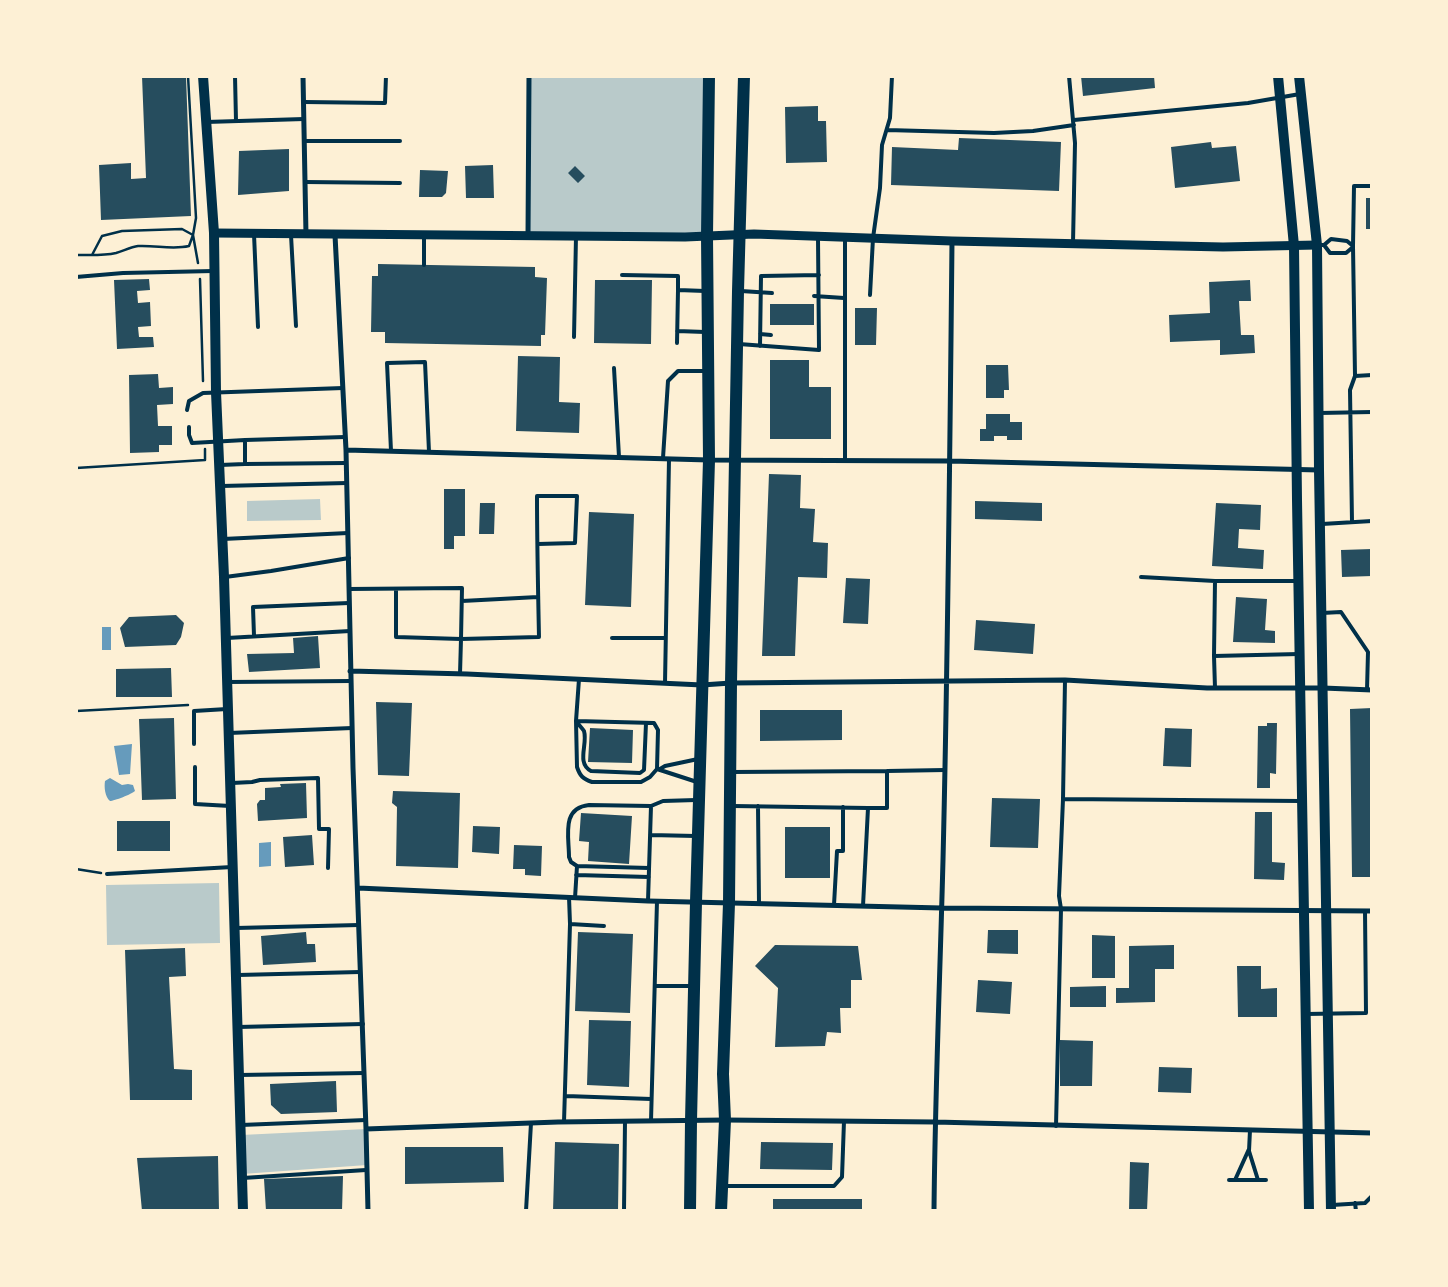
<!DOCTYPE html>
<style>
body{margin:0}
#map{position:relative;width:1448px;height:1287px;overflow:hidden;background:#fdf0d5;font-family:Rubik,sans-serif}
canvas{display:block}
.frame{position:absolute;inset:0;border:78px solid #fdf0d5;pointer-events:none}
</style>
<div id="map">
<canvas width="1448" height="1287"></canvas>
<div class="frame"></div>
</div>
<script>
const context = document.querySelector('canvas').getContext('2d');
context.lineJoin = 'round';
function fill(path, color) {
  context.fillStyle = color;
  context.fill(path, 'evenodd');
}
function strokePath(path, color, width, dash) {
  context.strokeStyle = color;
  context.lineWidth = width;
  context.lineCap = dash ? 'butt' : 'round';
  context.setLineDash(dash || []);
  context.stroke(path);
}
fill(new Path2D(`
 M529 76H709L707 236H528Z
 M320 499 321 520 247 521V501Z
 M219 883 220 943 107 945 106 885Z
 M366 1129 367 1165 242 1174 241 1135Z`), '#b9caca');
fill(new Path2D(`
 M102 627H111V650H102Z
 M132 744 130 774 119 775 114 746Z
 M110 778 122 785 128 784 133 785 135 791C132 794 114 801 110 801 105 797 104 787 105 781Z
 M271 842V866L259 867V843Z`), '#669bbc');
fill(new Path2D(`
 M142 76H186L191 216 101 220 99 165 131 163V179L146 178Z
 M1081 76H1154L1155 88 1083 96Z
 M818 106V121H826L827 162 786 163 785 107Z
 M959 138 1061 142 1059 191 891 185 892 147 958 150Z
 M1211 142 1212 148 1236 146 1240 181 1175 188 1171 147Z
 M289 149V191L238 195 239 151Z
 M493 165 494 198H466L465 166Z
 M575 166 585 176 578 183 568 173Z
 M420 170 448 171 446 193 442 197H419Z
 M1366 198H1372V229H1366Z
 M378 264 535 267V277L547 278 545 335H541V346L385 343V332H371L372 276H378Z
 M149 279 150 290 137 291 138 303 150 302 151 326 138 327 139 337H153L154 347 117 349 114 280Z
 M595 280H652L651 344 594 343Z
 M1250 280 1251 301H1239L1241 335H1254L1255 353 1220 355V340L1170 342 1169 315 1210 313 1209 282Z
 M770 304H814V325H770Z
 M855 308H877L876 345H855Z
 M518 356 560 357 559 402 580 403 579 433 516 431Z
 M770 360H809V387H831V439H770Z
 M986 365H1008L1009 390H1004V398H986Z
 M158 374 159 388 173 387V404L157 405 158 426H172V445H159V452L130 453 129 375Z
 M986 414H1010V422H1022V440H1007V436H994V441H980V429H986Z
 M769 474 801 475 800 508 815 509 813 542 828 543 827 578 798 577 795 656H762Z
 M444 489H465V536H454V549H444Z
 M975 501 1042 503V521L975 519Z
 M480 503H495L494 534H479Z
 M1216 503 1261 505 1260 530 1239 529 1238 548 1264 550 1263 569 1212 566Z
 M589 512 634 514 631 607 585 605Z
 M1372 549V576L1342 577 1341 550Z
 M846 578 870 579 868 624 843 623Z
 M1236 597 1267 599 1265 630 1275 631V643L1233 642Z
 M176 615 184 623 181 637 176 645 125 647 120 628 129 617Z
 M976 620 1035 624 1033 654 974 650Z
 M318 636 320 668 249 672 247 654 294 653 293 638Z
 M171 668 172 697H116V669Z
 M376 702 412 703 409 776 378 775Z
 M1372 708V877H1352L1350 709Z
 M760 710H842V740L760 741Z
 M174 718 176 799 142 800 139 719Z
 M1267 723H1277L1276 774 1270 773V788H1257L1258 726H1267Z
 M590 728 633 730 632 763 588 762Z
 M1165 728 1192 729 1191 767 1163 766Z
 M306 783 307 818 258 821 257 804 260 800H265V788L281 787 280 784Z
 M393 791 460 793 458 868 396 866 397 807 392 803Z
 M992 798 1040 799 1038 848 990 847Z
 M1255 812H1272V862L1285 863 1284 880 1254 879Z
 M581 813 632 816 629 864 588 861 589 842 579 841Z
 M117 821H170V851H117Z
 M473 826 500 827 499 854 472 852Z
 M785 827H830V878H785Z
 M312 835 314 865 285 867 283 837Z
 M514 845 542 846 541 876 525 875V869H513Z
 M988 930H1018V954L987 953Z
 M306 932 307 944H315L316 962 263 965 261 936Z
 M578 932 633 934 630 1013 575 1011Z
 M1092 935 1115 936V978H1092Z
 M775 945 858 946 862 980H851V1008H840L841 1033 827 1032 825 1046 775 1047 778 988 755 966Z
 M1174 945V969H1155V1002L1116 1003V988H1129V946Z
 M185 948 186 976 169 977 174 1069 192 1070V1100H130L125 950Z
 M1237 966H1261V989L1277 988V1017H1238Z
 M978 980 1012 982 1010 1014 976 1012Z
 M1106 986V1007H1070V987Z
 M589 1020 631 1021 629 1087 587 1085Z
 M1060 1040 1093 1041 1092 1086H1060Z
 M1159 1067 1192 1068 1191 1093 1158 1092Z
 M336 1081 337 1112 281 1114 271 1105 270 1084Z
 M555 1142 619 1144 618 1211H553Z
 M761 1142 833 1143 832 1170 760 1169Z
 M405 1147H503L504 1182 405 1184Z
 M218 1156 219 1211H142L137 1158Z
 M1130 1162 1149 1163 1147 1211H1129Z
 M343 1176 342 1211H266L264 1179Z
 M773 1199H862V1211H773Z`), '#264d5e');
strokePath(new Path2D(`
 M188 76 196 218 193 235 198 263
 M76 255C89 255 103 256 116 253 123 251 131 247 138 246 156 245 172 250 189 246L193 235 182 229 122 231 102 236 92 255
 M200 279 203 381
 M76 468 205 460V449
 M76 711 188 705
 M76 869 101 873`), '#003049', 2.5);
strokePath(new Path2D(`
 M235 76 236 121
 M1069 76 1075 143 1073 243
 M304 102 385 103 386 76
 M1074 120 1248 103 1300 94
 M206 122 304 119
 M887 130 994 133 1033 131 1074 125
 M304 141H400
 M305 182 400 183
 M1372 186H1354L1353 246 1355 376 1372 375
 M254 234 258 327
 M291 235 296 326
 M1317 245H1324L1331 239 1347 241 1353 246
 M1324 245 1330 253H1346L1353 247
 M424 265V235
 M622 275 678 276V290
 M76 277 123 273 213 271
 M741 291 772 293
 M870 295 873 238 880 188 882 145 890 118 892 76
 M814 296 844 298
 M677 331 705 332
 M760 334 771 335
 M574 337 576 236
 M677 343 678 290 705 291
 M739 344 819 350 818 238
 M760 346 761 276 819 275
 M614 368 619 457
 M187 410 189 401 203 393 343 388
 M1319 413 1372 412
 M189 427V435L192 443 245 440
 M345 437 245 440V464L346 463
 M391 451 387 363 425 362 429 452
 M663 458 668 381 678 371H706
 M845 460V237
 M220 465 245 464
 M221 486 347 483
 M1352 522 1350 390 1355 376
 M1322 524 1372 521
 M223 539 348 533
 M225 577 271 571 349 558
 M1141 577 1215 581H1296
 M349 589 462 588 461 639 396 637V589
 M462 601 538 597
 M1322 613 1341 612 1368 652 1367 690
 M254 636 253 607 349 603
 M227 638 350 631
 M612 638H665
 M1214 656 1299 654
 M460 674 461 639 539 637C538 590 537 543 537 496H577L575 543 538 544
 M579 679 576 721 654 723 658 730 657 769 697 782
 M228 682 351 681
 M665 683 669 459
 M1215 688 1214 656 1215 581
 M576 721C578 724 582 728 584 731 588 744 576 763 591 771L640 773 644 770 646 723
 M576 721 577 767C580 776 583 779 592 782H641L650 777 657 769
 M229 733 352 728
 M194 744V711L227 709
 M195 767V804L230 806
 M660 769 665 766 698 759
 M887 771 945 770
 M732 772 887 771V808H868L863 906
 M232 783 252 782 260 780 318 778 319 829H329L328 868
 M1063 799 1300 801
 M733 806 868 808
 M758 806 759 904
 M650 835 696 836
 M649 868 577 866 571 862 569 857C569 836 561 808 589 805L651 806 663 801 696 800
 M107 874 232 867
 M576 875 649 877
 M575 898 577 866
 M648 901 651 806
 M834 905 837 851H843V807
 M570 924 604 926
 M236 928 359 925
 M238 975 360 972
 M655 986H692
 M1306 1014 1366 1013 1365 911
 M238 1027 363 1024
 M239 1075 364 1073
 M566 1096 651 1099
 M651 1121 657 901
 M564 1122 570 924 569 897
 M241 1125 366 1120
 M1056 1126 1061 909 1059 896 1063 799 1065 680
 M1250 1130 1249 1151 1258 1180
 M243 1178 366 1170
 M1229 1180H1266
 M1235 1180 1249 1149
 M724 1186H834L842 1177 844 1121
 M1355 1203 1356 1211
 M1332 1205 1365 1203 1372 1196
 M526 1211 531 1123
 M624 1211 625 1121`), '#003049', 4);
strokePath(new Path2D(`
 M303 76 306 235
 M335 235 346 450 353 768 366 1129 368 1211
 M528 236 529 76
 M346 450 709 460 950 461 1319 470
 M350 671 467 674 702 685 731 683 1065 680 1207 688H1323L1372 690
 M358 888 648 901 942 908 1372 911
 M366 1129 558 1122 725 1120 935 1122 1372 1133
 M934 1211C935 1094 940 977 943 860 948 653 950 447 952 241`), '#003049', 5);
strokePath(new Path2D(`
 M214 233 685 237 754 234 952 241 1223 247 1317 245`), '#003049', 9);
strokePath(new Path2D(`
 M203 76 214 233 216 392 224 577 243 1211
 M1278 76 1294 246 1297 500 1309 1211
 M1299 76 1317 245 1319 470 1331 1211`), '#003049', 10);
strokePath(new Path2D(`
 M690 1211 691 1121 696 902 709 460 707 236 709 76
 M721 1211 725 1120 723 1074 729 903 731 683 738 291 744 76`), '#003049', 12);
</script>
